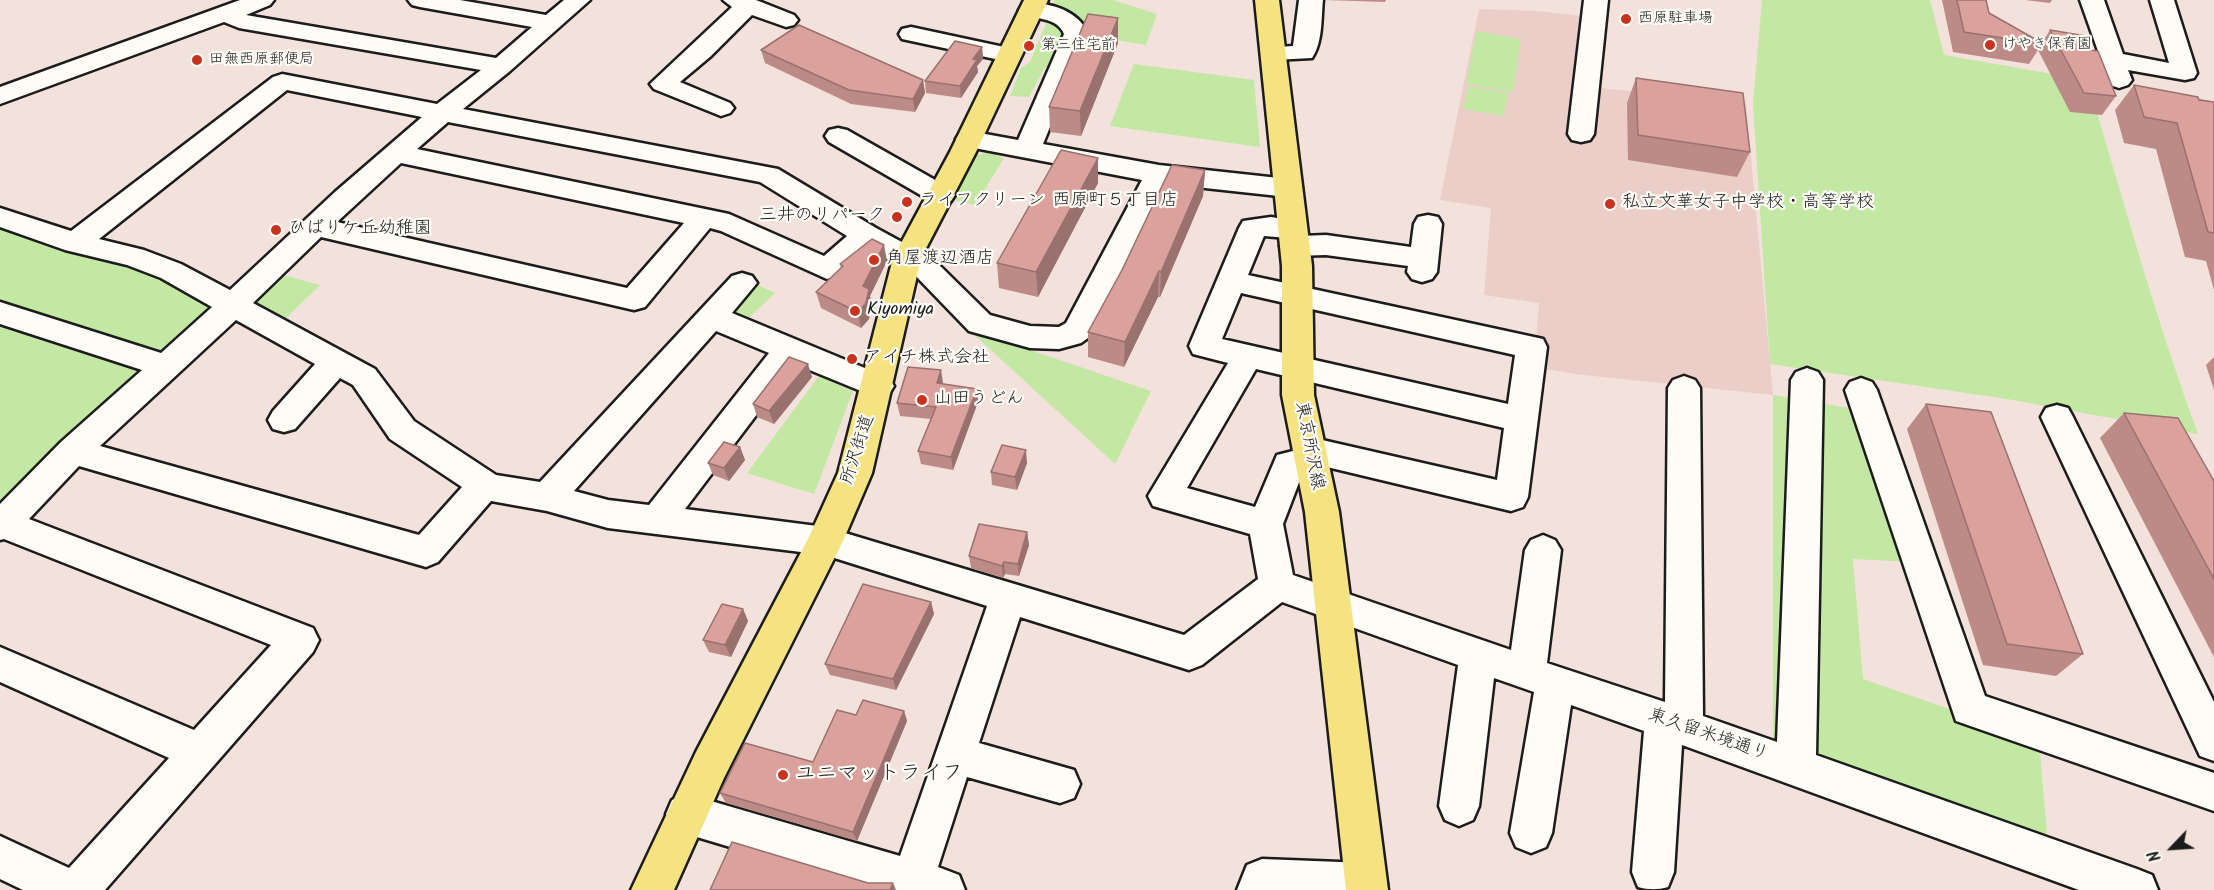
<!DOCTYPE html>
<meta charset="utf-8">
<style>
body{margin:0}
#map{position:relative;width:2214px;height:890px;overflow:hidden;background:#f3e1dc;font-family:Kalam,sans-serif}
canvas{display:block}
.north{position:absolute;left:2142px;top:818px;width:60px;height:60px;-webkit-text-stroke:4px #fdfcf7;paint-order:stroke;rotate:245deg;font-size:16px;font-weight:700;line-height:24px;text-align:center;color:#1c1c1c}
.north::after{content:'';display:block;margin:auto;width:21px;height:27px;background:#1c1c1c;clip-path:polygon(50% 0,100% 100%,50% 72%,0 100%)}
</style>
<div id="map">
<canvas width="2214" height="890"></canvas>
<div class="north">N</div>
</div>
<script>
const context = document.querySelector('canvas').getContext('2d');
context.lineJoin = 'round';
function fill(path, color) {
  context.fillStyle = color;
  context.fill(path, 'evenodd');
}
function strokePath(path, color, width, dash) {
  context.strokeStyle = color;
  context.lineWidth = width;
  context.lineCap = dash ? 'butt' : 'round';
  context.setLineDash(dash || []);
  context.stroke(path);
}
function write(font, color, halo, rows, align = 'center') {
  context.font = font + ' Kalam,"Klee One",sans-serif';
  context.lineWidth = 4.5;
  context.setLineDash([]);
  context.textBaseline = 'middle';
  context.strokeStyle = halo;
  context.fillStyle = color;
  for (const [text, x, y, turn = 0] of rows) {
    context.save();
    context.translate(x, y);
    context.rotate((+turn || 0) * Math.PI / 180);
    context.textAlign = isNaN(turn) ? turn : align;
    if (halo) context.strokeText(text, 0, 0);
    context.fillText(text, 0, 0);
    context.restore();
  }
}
fill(new Path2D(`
 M1479 9 1537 11 1581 16 1580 86 1746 103 1773 395 1575 374 1534 367 1539 303 1484 295 1491 208 1440 200Z`), '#eccec9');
fill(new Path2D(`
 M1054 0H1113L1157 14 1146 45 1087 35 1078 17 1051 7Z
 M1762 0H1930L1944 55 2087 80C2123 198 2155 318 2198 434L2007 399 1770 364 1753 104Z
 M1049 17 1070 29 1054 67H1045L1029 97 1010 96 1021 68 1030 62Z
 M1476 31 1521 39 1513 92 1466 84Z
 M1134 64 1254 80 1260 147 1110 126Z
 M1468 86 1508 93 1504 116 1463 109Z
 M988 152 1004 158 975 205 954 200 975 156Z
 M0 224 132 263 224 306 0 518Z
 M272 272 320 285 280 324 240 304Z
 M747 280 775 293 739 327 714 317Z
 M968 329 1151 391 1115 464Z
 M819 376 853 391 814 494 747 473Z
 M1773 395 1861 410 1912 562 1853 559 1863 679 2039 740 2048 847 1773 750Z`), '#c3e8a3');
const minor = new Path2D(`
 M240 0H274L270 5 246 15 496 58 532 27 420 7 412 5 408 0H460L546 15 564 0H590L510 71 463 109 778 169 876 228 933 259 990 315 1030 326 1059 327 1066 323 1142 180 969 147 960 145 956 139 960 133 969 131 1018 140 1064 34C1058 18 1037 19 1023 15L1019 10 1023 5C1046 0 1079 10 1088 34L1043 144 1159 165 1288 179 1298 182 1302 188 1298 194 1288 197 1168 184 1092 330 1088 338 1081 343 1059 349 1030 348 969 331 913 273 868 249 837 276 827 279 721 231 710 228 645 307 634 310 321 237 253 303 375 369 414 421 496 475 540 482 732 276 742 273 752 276 757 283 732 313 889 378 894 386 889 394 878 398 795 364 685 509 825 527 1184 635 1258 579 1250 534 1153 506 1148 496 1228 363 1193 354 1189 346 1239 228 1243 221 1271 217 1302 222 1306 229 1300 236 1326 235 1411 247 1414 224 1418 217 1428 215 1438 217 1442 224 1437 272 1432 279 1422 282 1412 279 1407 272 1408 266 1326 255 1294 256 1284 253 1280 246 1284 239 1288 238 1264 236 1248 275 1543 339 1547 347 1528 497 1523 507 1511 511 1327 467 1324 473 1312 477H1301L1283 524 1293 575 1511 650 1525 550 1531 540 1543 535 1555 540 1561 550 1547 663 1665 702 1668 388 1673 380 1684 376 1695 380 1700 388 1703 716 1777 742 1791 380 1796 372 1807 368 1818 372 1823 380 1816 755 2137 869 2152 875 2158 890H2079L1682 745 1674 872 1668 887C1658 890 1648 890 1638 887L1632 872 1644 731 1571 705 1552 833 1546 847 1531 853 1516 847 1510 833 1534 692 1494 678 1479 806 1473 820 1459 826 1445 820 1439 806 1458 665 1282 602 1202 665 1189 670 1020 617 979 743 1074 770 1080 784 1074 798 1060 803 967 777 938 867 959 875 965 890H873L687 834 672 828 666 814 672 800 687 794 900 856 987 606 825 555 608 528 547 511 491 501 438 562 426 567 79 466 29 519 313 628 319 640 313 652 105 890H23L0 879V836L69 868 169 758 0 682V647L194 730 271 645 4 539 0 540V504L61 442 142 370 0 324V302L161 353 212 307 161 278 127 265 65 250 0 227V208L71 231 273 77 282 74 437 104 481 70 239 28 224 22 0 104V87ZM287 90 422 117 335 192 230 290 181 264 144 250 99 239ZM448 122 760 182 847 236 824 256 729 214 417 149ZM401 163 684 223 627 288 337 222ZM1241 293 1515 355 1508 404 1222 339ZM236 320 315 364 273 411 268 420 273 429 284 432 295 429 340 378 353 385 390 439 462 487 419 535 100 446ZM716 331 769 353 649 505 608 500 574 491ZM1256 369 1504 428 1497 480 1309 437 1297 441 1293 451 1277 455 1255 507 1187 488Z
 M723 0H756L794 15 798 20 794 25 786 27 752 15 711 56 680 82 730 103 734 108 730 113 721 116 654 89 650 84 732 7Z
 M1299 0H1323C1321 18 1323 42 1312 58L1273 60 1264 58 1261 53 1264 48 1293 46Z
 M1584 0H1608L1594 134 1590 140 1581 142 1572 140 1568 134Z
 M2080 0H2104L2123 54 2169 63 2150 0H2174L2197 73 2194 78 2185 80 2128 70 2132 80 2128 85 2119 88 2110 85Z
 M911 27 1018 50 1021 55 1018 60 1009 62 902 39 899 34 902 29Z
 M838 128 847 130 951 189 955 195 951 201 941 204 931 201 829 142 825 136 829 130Z
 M1861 378 1872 382 1877 390 1985 696 2214 773V811L1956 721 1845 390 1850 382Z
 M2057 405 2068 408 2073 417 2214 702V761L2200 756 2041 417 2046 408Z
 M1262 859 1366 863 1381 869 1387 884 1385 890H1237L1247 865Z`);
const major = new Path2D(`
 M1024 0H1048L976 152 921 258 872 473 843 541 724 778 674 890H631L696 752 809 537 838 473 893 258 950 152Z
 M1255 0H1279L1312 266 1314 395 1339 512 1388 890H1346L1305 512 1282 395V266Z`);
strokePath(minor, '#1c1c1c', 5);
strokePath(major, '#1c1c1c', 5);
fill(minor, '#fdfcf7');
fill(major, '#f5e382');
fill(new Path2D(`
 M1325 0H1386L1385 2Z
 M1942 0H1986L1989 13 2042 43 2050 30 2090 50 2116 96 2102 115 2070 112 2038 50 2029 64 1953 52Z
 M2025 0H2052L2050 3Z
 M1118 43 1081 136 1050 132 1049 107Z
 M982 47 983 59 977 66 978 72 961 98 926 93 925 81Z
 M761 50 923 80 925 93 915 112 851 104 765 63Z
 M1636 78 1750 152 1737 177 1628 160 1627 103Z
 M2134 85 2214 102V290L2206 261 2185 257 2156 149 2124 143 2115 110Z
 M1205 170 1203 196 1160 297H1158L1124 367 1088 357V332Z
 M1098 183 1038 297 999 288 997 263Z
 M887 261 870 296 872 305 869 319 861 328 821 308 816 292 841 268 840 264Z
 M2214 357V390L2206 365Z
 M812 377 774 424 757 417 753 404Z
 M943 384 977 389 978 402 953 470 921 464 918 451 931 419 900 416 897 403Z
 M1926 404 2083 654 2056 676 1983 665 1907 429Z
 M2124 413 2214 481V657L2100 438Z
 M740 447 745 460 729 481 713 475 708 463Z
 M1027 463 1017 490 992 485 991 472Z
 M1027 532 1029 545 1019 576 1005 574 1003 578 971 568 969 556Z
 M931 602 934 614 896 690 830 675 825 664Z
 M743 609 748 621 731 657 709 652 703 640Z
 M904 711 907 721 857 841 726 803 720 793 813 762 856 715Z`), '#bc8a87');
fill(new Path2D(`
 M1118 18V43L1081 136 1080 111Z
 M982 47 983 59 977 66 978 72 961 98 960 86 973 59Z
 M923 80 925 93 915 112 913 99Z
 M1098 158V183L1038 297 1036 272Z
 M1205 170 1203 196 1160 297 1161 272Z
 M884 245 887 261 870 296 872 305 869 319 861 328 858 312 863 286Z
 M1159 271 1158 297 1124 367 1125 342Z
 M808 364 812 377 774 424 769 411Z
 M941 370 943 383 939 396 937 383Z
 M977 389 978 402 953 470 951 457Z
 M740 447 745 460 729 481 724 468Z
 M1026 450 1027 463 1017 490 1015 477Z
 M1027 532 1029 545 1019 576 1018 564Z
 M1004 562 1005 574 1003 578 1002 566Z
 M931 602 934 614 896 690 893 679Z
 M743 609 748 621 731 657 725 645Z
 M904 711 907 721 857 841 853 832Z
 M893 883 896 890H890Z`), '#99716e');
const building = new Path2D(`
 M1957 0H1986L1989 13 2042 43V44L1964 32Z
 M1088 14 1118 18 1080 111 1049 107Z
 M799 25 923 80 913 99 849 90 761 50Z
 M2050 30 2086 36 2090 50 2098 51 2116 96 2084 93Z
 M955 41 982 47 973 59 977 60 960 86 925 81Z
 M1636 78 1743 93 1750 152 1638 135Z
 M2134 85 2198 97 2199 100 2214 102V233L2208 232 2177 123 2144 117Z
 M1061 150 1098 158 1036 272 997 263Z
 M1172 165 1205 170 1161 272 1159 271 1125 342 1088 332 1122 270Z
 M872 239 884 245 863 286 869 289 866 303 858 312 816 292 843 266 840 264Z
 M789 357 808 364 769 411 753 404Z
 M908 367 941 370 937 383 977 389 951 457 918 451 936 407 897 403Z
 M1926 404 1991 412 2083 654 2007 644Z
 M2124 413 2178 418 2214 481V579Z
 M724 442 740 447 724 468 708 463Z
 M1002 445 1026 450 1015 477 991 472Z
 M979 524 1027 532 1018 564 1004 562 1002 566 969 556Z
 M863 584 931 602 893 679 825 664Z
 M722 604 743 609 725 645 703 640Z
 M863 700 904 711 853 832 720 793 745 743 813 762 837 710 856 715Z
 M732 842 868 883H893L890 890H710Z`);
fill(building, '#dba19d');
strokePath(building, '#99716e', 1.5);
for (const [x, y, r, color] of [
 [1626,19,6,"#c8321e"],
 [1990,45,6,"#c8321e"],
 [1029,46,6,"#c8321e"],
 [197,60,6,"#c8321e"],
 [907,202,6,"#c8321e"],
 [1610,204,6,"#c8321e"],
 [897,217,6,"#c8321e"],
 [276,230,6,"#c8321e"],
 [874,260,6,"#c8321e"],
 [855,311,6,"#c8321e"],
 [852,359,6,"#c8321e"],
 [922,400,6,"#c8321e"],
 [783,775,6,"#c8321e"]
]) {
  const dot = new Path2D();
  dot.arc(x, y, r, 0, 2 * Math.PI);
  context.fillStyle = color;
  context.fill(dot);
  strokePath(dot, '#fdfcf7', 2);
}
write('15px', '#1c1c1c', '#fdfcf7', [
 ["西原駐車場",1638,19],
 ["けやき保育園",2002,45],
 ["第三住宅前",1041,46],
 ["田無西原郵便局",209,60]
], 'left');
write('18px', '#1c1c1c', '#fdfcf7', [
 ["ライフクリーン 西原町５丁目店",919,202],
 ["私立文華女子中学校・高等学校",1622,204],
 ["三井のリパーク",885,217,"right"],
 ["ひばりケ丘幼稚園",288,230],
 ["角屋渡辺酒店",886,260],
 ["Kiyomiya",867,311],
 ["アイチ株式会社",864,359],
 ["山田うどん",934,400]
], 'left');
write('18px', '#1c1c1c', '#fdfcf7', [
 ["東京所沢線",1308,446,79],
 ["所沢街道",859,450,-72],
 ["東久留米境通り",1708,736,19]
]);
write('21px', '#1c1c1c', '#fdfcf7', [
 ["ユニマットライフ",795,775]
], 'left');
</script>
